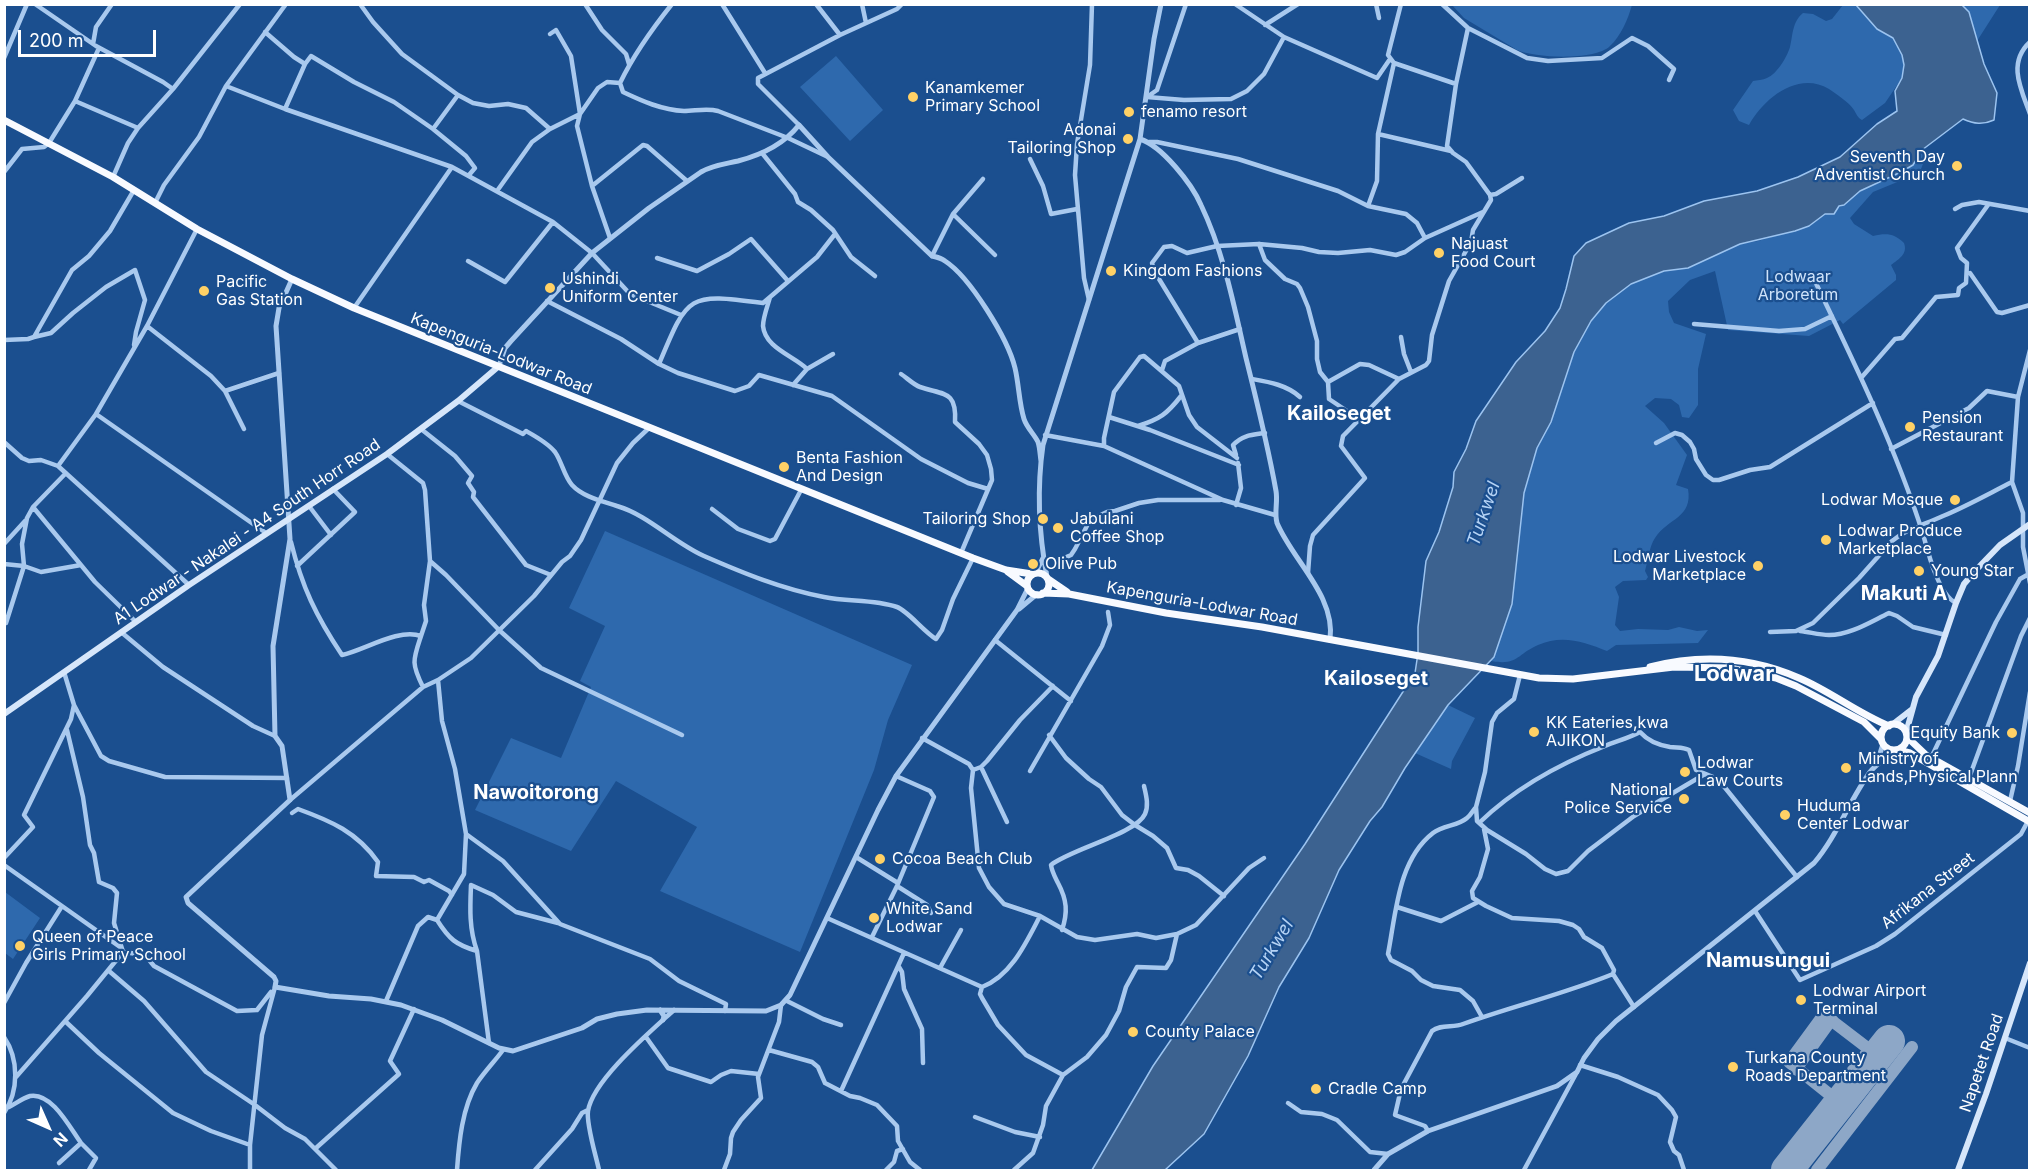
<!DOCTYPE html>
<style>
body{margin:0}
#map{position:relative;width:2034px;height:1175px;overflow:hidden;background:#1b4f8f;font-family:Inter,sans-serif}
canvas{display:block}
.frame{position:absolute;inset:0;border:6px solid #fff;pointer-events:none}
.north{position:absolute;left:18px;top:1097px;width:60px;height:60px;-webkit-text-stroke:4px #1b4f8f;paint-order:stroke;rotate:135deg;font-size:16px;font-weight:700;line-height:24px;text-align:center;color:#fff}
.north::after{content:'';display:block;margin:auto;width:21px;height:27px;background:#fff;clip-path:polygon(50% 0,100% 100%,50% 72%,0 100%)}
.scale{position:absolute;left:18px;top:30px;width:138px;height:27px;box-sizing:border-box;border:3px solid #fff;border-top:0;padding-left:8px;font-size:18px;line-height:21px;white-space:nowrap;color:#fff;-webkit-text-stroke:4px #1b4f8f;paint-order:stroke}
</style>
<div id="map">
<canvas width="2034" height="1175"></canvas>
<div class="frame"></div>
<div class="north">N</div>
<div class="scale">200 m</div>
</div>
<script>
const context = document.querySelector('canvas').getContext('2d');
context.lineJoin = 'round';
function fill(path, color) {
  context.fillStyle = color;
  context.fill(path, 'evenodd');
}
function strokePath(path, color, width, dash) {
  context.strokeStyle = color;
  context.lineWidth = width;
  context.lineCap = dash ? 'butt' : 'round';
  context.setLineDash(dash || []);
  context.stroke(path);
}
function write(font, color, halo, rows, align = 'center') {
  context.font = font + ' Inter,sans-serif';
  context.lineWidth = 4.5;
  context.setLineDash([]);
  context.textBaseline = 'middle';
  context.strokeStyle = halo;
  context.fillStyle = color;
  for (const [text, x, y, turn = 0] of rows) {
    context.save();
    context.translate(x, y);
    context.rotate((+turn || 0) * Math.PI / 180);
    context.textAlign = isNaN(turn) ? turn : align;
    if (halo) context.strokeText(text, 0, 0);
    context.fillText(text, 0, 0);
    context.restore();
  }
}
fill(new Path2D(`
 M1452 5H1632C1628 19 1621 36 1610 46 1595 61 1535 58 1517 50L1464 18Z
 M1843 5H1856L1877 29 1893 38 1902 55 1904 65 1902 78 1885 103 1862 120C1857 117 1857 115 1854 110 1849 102 1836 94 1829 89 1798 70 1763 99 1749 125L1739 121 1733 110 1753 81C1757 80 1763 80 1767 78 1777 74 1787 57 1790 47 1793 35 1792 22 1803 13L1813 14 1826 21 1832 19Z
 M1962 5H2000L1977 41 1969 12Z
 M836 56 883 110 850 141 800 87Z
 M1922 150 1926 156 1921 169 1912 176 1873 192 1850 218 1854 224 1873 236C1886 233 1894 233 1904 243 1908 254 1899 259 1891 265L1896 275V280L1843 324 1840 320 1809 336 1728 330 1715 271 1690 280 1668 301 1669 312 1674 323 1706 334 1698 369V405L1689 418 1682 417 1679 405 1671 399 1655 398 1645 406 1664 423 1687 455 1676 485 1688 489C1693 518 1668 518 1655 538 1649 547 1648 561 1645 571L1648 577 1646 580 1623 581 1615 587 1619 597 1615 625 1620 631 1638 629 1668 630 1679 627 1697 631 1708 630 1698 643 1616 645 1607 651C1585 642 1562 634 1538 645 1517 654 1518 666 1491 661L1512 604 1524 493 1537 448 1551 422 1574 352 1591 321 1606 303 1631 284 1664 271 1705 260 1740 244 1758 241 1809 226 1825 214 1844 205 1860 191 1905 170 1913 165Z
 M605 531 912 665 888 720 874 770 800 952 660 891 697 827 616 781 571 851 475 810 511 738 561 758 591 687 580 681 605 626 569 608Z
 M1448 705 1475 718 1452 761 1451 769 1415 753Z
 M5 892 40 918 13 959 5 953Z`), '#2e69ad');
const water = new Path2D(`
 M1856 5H1962L1969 12 1984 64 1997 93 1994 120C1983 125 1974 124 1963 119L1922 150 1913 165 1901 172 1860 191 1844 205 1839 206 1834 214H1825L1809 226 1795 231 1740 244 1688 268 1664 271 1631 284 1606 303 1591 321 1574 352 1551 422 1537 448 1524 493 1512 604 1494 657 1448 705 1405 768 1382 807 1370 821 1339 870 1309 938 1279 987 1248 1056 1204 1134 1165 1170H1092L1153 1066 1305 844 1415 673 1418 653V627L1426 561 1439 532 1453 487 1454 472 1466 449 1476 421 1516 362 1545 331 1560 308 1566 289 1574 256 1586 243 1629 223 1664 216 1704 201 1757 191 1798 177 1840 157 1877 124 1897 111 1895 91 1902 78 1904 65 1902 55 1893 38 1877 29Z`);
fill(water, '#3c6290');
strokePath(water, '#9cc4f0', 1.5);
strokePath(new Path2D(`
 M1797 1070 1798 1066 1829 1023 1833 1021
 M1839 1102 1789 1062 1822 1017H1827L1878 1056
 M1817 1170 1912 1047`), '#8da7c7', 12);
strokePath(new Path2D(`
 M1787 1170 1889 1041`), '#8da7c7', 32);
strokePath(new Path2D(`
 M35 4 96 46 163 82 173 89
 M360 4 373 22 402 54 458 95 433 129
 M585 4 602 30 626 54 629 64
 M722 4 765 73
 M816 4 840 35
 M862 4 866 23
 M1186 4 1157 90 1147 97 1184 100 1231 99 1247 91 1264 74 1284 37
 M1235 4 1284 37 1377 78 1390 59
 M1376 4 1379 18
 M1401 4 1388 55 1394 63 1456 84
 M1442 4 1468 28 1527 58 1548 61 1602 58 1632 38 1648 46 1674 69 1669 80
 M1265 25 1298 4
 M265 32 294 57 305 64 285 109
 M2030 42C2007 63 2021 89 2030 114
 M93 44 96 27 112 4
 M4 58 27 4
 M305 64 311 56 354 82 394 102 433 129 466 156 475 168 469 175
 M620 83 623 92C642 101 662 110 684 111 695 111 707 108 718 111L788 138 826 156
 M226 86 285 109 452 167 553 222
 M458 95 473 103 489 106 508 104 526 108 550 129 580 114 571 56 556 30 550 34
 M75 101 138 128
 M799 125 758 84V78L840 35 897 9 902 4
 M1378 134 1451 151
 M1149 142H1157L1238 159 1338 191 1368 206 1406 214 1417 223 1425 238
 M762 153 795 194 798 202 811 210 833 230 851 257 875 276
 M1030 159 1043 186 1051 214 1077 209
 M4 172 22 149 44 147 49 143 75 101 99 48
 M113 177 128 143 138 128 173 89 240 4
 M592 186 643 145 647 146 687 181
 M497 191 532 142 550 129
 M1490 195 1496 194 1522 178
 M155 203 164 185 199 137 226 86 286 4
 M1368 206 1377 181 1378 134 1394 63
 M1955 209 1962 205 1979 202 2030 211
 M953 214 995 255
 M610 238 592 186 577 126 580 114 598 88 607 82 620 83C634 54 652 29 672 4
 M1259 244 1265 260 1285 279 1297 284 1300 288 1308 307 1317 341V359L1320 372 1328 382
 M932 256 953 214 983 179
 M657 258 697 271 729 254 751 239 788 281
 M468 261 505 282 553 222 592 253 630 294 681 315
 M1811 273C1852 358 1894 443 1923 534 1928 552 1938 594 1956 603
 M1970 273 1997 312 2002 313 2030 305
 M770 297C768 305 763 317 763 326 765 348 794 356 807 369
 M1089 300 1084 278 1075 175 1077 144 1090 65 1092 4
 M547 301 621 339 659 364 678 373 735 391 749 386 759 375 832 396 921 459 968 483 988 489
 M354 308 452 167
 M1694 324 1779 331 1805 329 1832 316
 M147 326 211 376 225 391 244 429
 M34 337 51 333 73 313 106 287 135 270 145 300 136 332 134 345
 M1401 337 1404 354 1411 372
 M4 340 28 339 34 337 72 270 89 256 110 231 134 190
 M1198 343 1156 274 1152 263 1164 247 1172 246 1187 253 1217 246 1259 244 1302 248 1319 252 1338 253 1370 250 1396 255 1405 252 1425 238 1483 212
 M2030 350 2018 397 2012 482 2023 513V547L2030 583
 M659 364C688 294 688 293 763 303L817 257 835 234
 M1162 370 1165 361 1198 343 1240 329
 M901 374C907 378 914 385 920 387 943 395 957 390 955 422L979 444 987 455 991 469 992 480 961 553
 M1861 378 1895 339 1902 338 1936 297 1958 295 1959 288 1966 283 1967 263 1961 258 1957 248 1988 205
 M1252 379C1269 382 1287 385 1300 397
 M793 385 807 369 833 354
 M225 391 279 373
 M458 401 523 434 526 431C535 436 548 443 555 452 562 462 564 476 572 485 583 497 602 501 617 506 648 515 673 542 704 556 743 573 782 589 824 597 848 602 874 599 897 607 908 611 923 631 936 639L942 630 953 599 973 558
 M96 414 147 326 197 229
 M1109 417 1150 430 1239 465
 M1359 419 1329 399 1328 382 1360 364 1369 365 1399 379
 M1138 426C1160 419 1167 414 1181 396
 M421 429 455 456 472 476 468 483 474 492 473 497 526 565 551 575
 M1045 435 1104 446 1223 500 1275 515
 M4 442 22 458 29 461 41 460 58 466 189 585
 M1656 443 1675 433 1682 435 1690 442 1694 449 1696 459 1706 475 1713 480H1719L1750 470 1770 467 1873 403
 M1104 446V438L1114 392 1140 357 1144 356 1179 386 1189 415 1197 427 1237 458
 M1891 449 1969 408 1987 391 2018 397
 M387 454 423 483 425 490 430 561 424 605 426 621 421 636
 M1236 455 1233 445C1243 435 1251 435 1265 433
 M58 466 96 414 266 533
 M66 473 33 507 95 582 136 622
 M1236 505 1241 488 1238 463
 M309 506 331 535
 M712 509 738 529 770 541 775 539 801 490
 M291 542C302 587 316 616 342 655 365 650 398 628 421 636 413 660 411 663 423 687
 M4 544 25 521
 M430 561 446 575 499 630 541 668 682 735
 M1059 562 1062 559 1071 555 1075 549 1090 520 1107 512 1115 511 1139 503 1158 500H1220
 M4 564 24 566 41 572 81 565
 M297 566 355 512 333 489
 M1308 573 1310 546 1313 535 1365 478 1341 446 1343 436 1399 379 1426 365 1429 361 1432 335 1449 281 1471 242 1473 230 1491 200 1490 195 1466 162 1453 153 1447 146 1456 84 1468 28
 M6 623 24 566 22 544 27 518 33 507
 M1800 631C1810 632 1819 635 1829 635 1850 635 1870 622 1889 613L1897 616 1913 627 1946 635
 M121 632 163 667 253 726 275 736
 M1770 632 1796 631 1813 623 1859 578 1892 541C1909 527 1924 525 1943 516 1967 506 1990 493 2012 482
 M995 640 1071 701
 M1520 675 1514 699 1497 713 1492 722 1485 772 1476 807 1477 821 1487 830 1526 854 1545 869 1556 874 1568 871 1588 851 1634 816 1705 774
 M438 680 442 721 455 769 466 834 503 861 560 924 650 959 679 981 726 1004 725 1011
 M74 705 101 756 109 761 165 777 287 778
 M1049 735 1066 758 1089 779 1101 787 1122 815 1135 825 1153 836 1167 848 1176 868 1188 870 1199 876 1224 896
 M922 738 969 764 973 770 971 788 979 868 989 887 1004 904 1040 916 1077 937 1095 940 1137 934 1156 938 1177 934 1196 925 1249 868 1264 858
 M1931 758 1996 622 2020 579 2027 575
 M981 767 1007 822
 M973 770 981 767 987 761 1020 720 1053 686
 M1030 771 1102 646 1110 625 1108 612
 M1969 778 2021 636 2030 618
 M290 800 423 687 438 680 471 658 534 596 562 562 570 556 581 540 617 463 633 443 650 427
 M2010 801 2018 766 2030 692
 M1476 807C1473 810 1471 815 1467 818 1458 826 1443 825 1433 833 1398 860 1396 913 1388 954L1391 960 1412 971 1421 980 1433 986 1460 990 1473 1001 1482 1017
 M292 813 298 809C331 821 357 832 378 862L376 876 414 877 424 882 429 880 449 891 452 895
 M1479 823C1515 788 1559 764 1605 746 1617 741 1629 738 1640 732 1648 741 1658 745 1670 747 1678 748 1683 747 1689 750L1696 770 1718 779 1797 877
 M1484 829 1488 849 1480 877 1472 891 1473 898 1486 906 1512 918 1559 921 1573 925 1579 929 1584 937 1602 948 1614 970 1613 974
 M856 857 898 883
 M4 858 33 827 24 815 71 719 74 705 64 672
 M4 865 120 947
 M897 886 927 905 931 913
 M1397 907 1441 921 1478 902
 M1755 911 1800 980 1876 946 1895 934 2021 834 2028 821
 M827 918 982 987C1011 976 1026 943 1040 916
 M437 920 464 874 466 834
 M1062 930C1068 912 1067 900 1058 883 1055 877 1052 872 1051 865 1071 849 1136 834 1145 814 1149 805 1146 795 1144 786
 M872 937 897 886 934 797 930 791 896 776
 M123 952 145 955 154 966 237 1011 257 1010 271 992
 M899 967 902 972 904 989 922 1029 923 1063
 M940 968 961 930
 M109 971 144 1001 206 1072 255 1105 285 1128 305 1139 336 1170
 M982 987 980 994 982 998 998 1025 1026 1055 1063 1075 1087 1057 1106 1035 1119 1011 1126 987 1137 967 1166 968 1171 960 1177 934
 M386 1001 418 926 428 917 437 920C449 939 456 945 477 951
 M787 1001 823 1019 841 1025
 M4 1003 26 963 62 906
 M65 1021 99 1053 173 1113 211 1131 250 1145
 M4 1037C19 1059 19 1091 4 1113
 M646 1037 668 1068 711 1082 721 1075 731 1071 759 1074
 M2005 1038 2030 1048
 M489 1043 477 951C469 929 470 908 471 885L493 895 516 912 558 923
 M769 1050 812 1062 818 1067 825 1083 850 1096 860 1098 877 1105 897 1126 898 1141 910 1162 920 1170
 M1580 1065 1618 1077 1658 1095 1672 1110 1676 1117 1670 1142 1674 1151 1679 1155 1684 1170
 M16 1077 87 996 123 952 114 923 117 893 113 888 99 882 94 853 90 845 83 797 67 730
 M841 1091 904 953
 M1288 1103 1301 1112 1322 1114 1337 1120 1370 1152 1388 1154
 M9 1107C15 1104 23 1098 30 1096 52 1092 70 1128 81 1143L59 1163
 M975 1117 1015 1132 1040 1137
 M1428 1131 1425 1126 1395 1115 1401 1089 1432 1031C1440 1024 1454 1028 1463 1024 1513 1006 1564 994 1613 974L1634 1007
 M81 1143 96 1158 89 1170
 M316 1148 399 1074 390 1061 414 1009
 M250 1170V1145L262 1035 275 987
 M457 1170C459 1142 462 1108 477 1083 485 1071 495 1061 503 1050
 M535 1170 572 1129 582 1113 588 1110
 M599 1170C596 1156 586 1124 588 1111 593 1080 650 1032 674 1010
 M724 1170 730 1154 731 1138 733 1132 741 1120 761 1098 758 1077 779 1022 781 1005
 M886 1170 894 1162 897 1151 903 1149
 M1014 1170 1033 1153 1043 1125 1046 1106 1063 1075
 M1524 1170 1577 1072`), '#a9c9ee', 4.5);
strokePath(new Path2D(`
 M1140 139C1162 146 1192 184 1201 205 1224 253 1234 306 1246 358 1257 402 1268 446 1276 491 1278 502 1274 512 1277 523 1293 561 1336 596 1330 640
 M292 279 279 308 276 326 290 539 273 646 275 736 282 746 290 800 186 897 188 903 274 977 276 981 275 987 329 996 371 999 401 1005 442 1020 499 1048 513 1051 582 1028 597 1019 617 1014 647 1010 766 1011 781 1005 790 995 878 810 896 776 1017 610 1028 588
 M499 366 505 348 511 341 592 253 649 208 701 172C713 165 725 164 738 161 761 155 784 144 799 125L828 157 932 256C936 257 941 258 945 261 970 277 1008 339 1015 368 1019 385 1019 403 1024 419 1027 428 1034 434 1038 442 1040 448 1040 455 1041 461
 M1035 574 1043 558
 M1047 577C1039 535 1037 487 1043 445L1140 139 1154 39 1161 4
 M1019 609 1037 594
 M1877 763 1883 744
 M660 1010 664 1016 663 1020
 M1374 1170 1388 1154 1428 1131 1557 1086 1577 1072 1584 1058 1598 1039 1616 1021 1814 863C1837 836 1849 801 1870 772 1877 763 1886 759 1893 750`), '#a9c9ee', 5);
strokePath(new Path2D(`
 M4 714 189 585 387 454 458 401 499 366
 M1893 724 1911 710
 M1906 733 1916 697 1938 656 1956 603 1964 584 1976 570 2000 545 2030 524
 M1958 1170 1986 1094 2030 963`), '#d6e6fa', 6);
strokePath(new Path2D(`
 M4 120 113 177 197 229 292 279 354 308 973 558 1006 570 1032 574
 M1008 572 1027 586
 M1027 584a11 11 0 1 1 22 0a11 11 0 1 1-22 0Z
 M1048 579 1067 592
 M1043 593 1069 594 1166 613 1262 627 1539 678 1573 679 1674 667 1730 668 1776 678 1796 686 1864 722 1881 739
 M1650 667C1700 654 1751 657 1799 678 1830 691 1857 713 1889 726
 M1881 737a13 13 0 1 1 26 0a13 13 0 1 1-26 0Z
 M1907 737 1926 755 2030 813
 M1898 750 1910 753 2030 822`), '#f8faff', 7);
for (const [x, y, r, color] of [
 [913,97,6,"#ffd166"],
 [1129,112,6,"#ffd166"],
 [1128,139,6,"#ffd166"],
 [1957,166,6,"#ffd166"],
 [1439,253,6,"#ffd166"],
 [1111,271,6,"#ffd166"],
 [550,288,6,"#ffd166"],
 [204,291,6,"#ffd166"],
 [1910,427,6,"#ffd166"],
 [784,467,6,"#ffd166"],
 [1955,500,6,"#ffd166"],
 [1043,519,6,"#ffd166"],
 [1058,528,6,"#ffd166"],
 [1826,540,6,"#ffd166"],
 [1033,564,6,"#ffd166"],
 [1758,566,6,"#ffd166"],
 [1919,571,6,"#ffd166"],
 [1534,732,6,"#ffd166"],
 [2012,733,6,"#ffd166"],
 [1846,768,6,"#ffd166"],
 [1685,772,6,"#ffd166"],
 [1684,799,6,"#ffd166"],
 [1785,815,6,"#ffd166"],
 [880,859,6,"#ffd166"],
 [874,918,6,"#ffd166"],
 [20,946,6,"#ffd166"],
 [1801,1000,6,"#ffd166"],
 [1133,1032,6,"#ffd166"],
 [1733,1067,6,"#ffd166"],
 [1316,1089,6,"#ffd166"]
]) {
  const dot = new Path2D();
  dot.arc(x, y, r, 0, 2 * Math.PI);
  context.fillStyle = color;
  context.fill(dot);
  strokePath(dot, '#1b4f8f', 2);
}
write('16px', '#fff', '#1b4f8f', [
 ["Kanamkemer",925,88],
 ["Primary School",925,106],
 ["fenamo resort",1141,112],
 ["Adonai",1116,130,"right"],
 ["Tailoring Shop",1116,148,"right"],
 ["Seventh Day",1945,157,"right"],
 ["Adventist Church",1945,175,"right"],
 ["Najuast",1451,244],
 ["Food Court",1451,262],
 ["Kingdom Fashions",1123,271],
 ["Ushindi",562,279],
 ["Uniform Center",562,297],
 ["Pacific",216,282],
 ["Gas Station",216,300],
 ["Pension",1922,418],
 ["Restaurant",1922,436],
 ["Benta Fashion",796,458],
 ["And Design",796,476],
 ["Lodwar Mosque",1943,500,"right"],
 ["Tailoring Shop",1031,519,"right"],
 ["Jabulani",1070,519],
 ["Coffee Shop",1070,537],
 ["Lodwar Produce",1838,531],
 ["Marketplace",1838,549],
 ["Lodwar Livestock",1746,557,"right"],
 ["Marketplace",1746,575,"right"],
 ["Olive Pub",1045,564],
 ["Young Star",1931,571],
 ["KK Eateries,kwa",1546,723],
 ["AJIKON",1546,741],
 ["Equity Bank",2000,733,"right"],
 ["Ministry of",1858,759],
 ["Lands,Physical Plann",1858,777],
 ["Lodwar",1697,763],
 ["Law Courts",1697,781],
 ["National",1672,790,"right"],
 ["Police Service",1672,808,"right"],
 ["Huduma",1797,806],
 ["Center Lodwar",1797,824],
 ["Cocoa Beach Club",892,859],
 ["White Sand",886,909],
 ["Lodwar",886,927],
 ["Queen of Peace",32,937],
 ["Girls Primary School",32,955],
 ["Lodwar Airport",1813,991],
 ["Terminal",1813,1009],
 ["County Palace",1145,1032],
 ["Turkana County",1745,1058],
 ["Roads Department",1745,1076],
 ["Cradle Camp",1328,1089]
], 'left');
write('16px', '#cfe3fa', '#1b4f8f', [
 ["Lodwaar",1798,277],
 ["Arboretum",1798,295]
]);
write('16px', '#fff', '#1b4f8f', [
 ["Kapenguria-Lodwar Road",501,354,22],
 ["A1 Lodwar - Nakalei - A4 South Horr Road",247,532,-34],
 ["Kapenguria-Lodwar Road",1202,604,10],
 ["Afrikana Street",1928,891,-38],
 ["Napetet Road",1982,1063,-71]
]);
write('italic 18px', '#b5d3f5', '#1b4f8f', [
 ["Turkwel",1484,514,-71],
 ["Turkwel",1272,950,-59]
]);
write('bold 20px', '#fff', '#1b4f8f', [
 ["Kailoseget",1339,414],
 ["Makuti A",1904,594],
 ["Kailoseget",1376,679],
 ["Nawoitorong",536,793],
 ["Namusungui",1768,961]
]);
write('bold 22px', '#fff', '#1b4f8f', [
 ["Lodwar",1734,674]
]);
</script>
